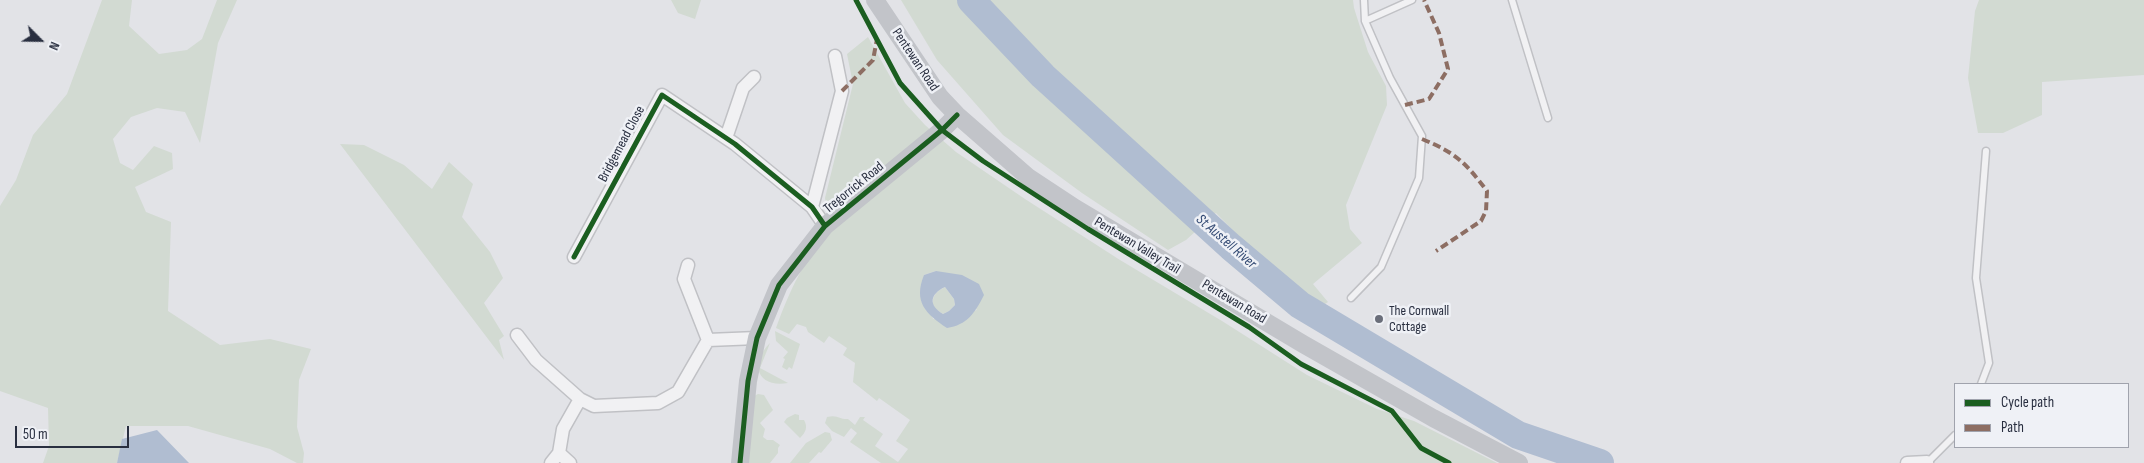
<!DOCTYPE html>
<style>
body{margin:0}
#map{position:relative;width:2144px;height:463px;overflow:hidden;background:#e2e3e7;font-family:"Sofia Sans Condensed",sans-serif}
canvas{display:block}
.legend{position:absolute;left:1954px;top:383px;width:175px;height:65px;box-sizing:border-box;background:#eff1f6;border:1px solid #a0a3ad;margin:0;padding:6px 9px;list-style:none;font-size:15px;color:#292f40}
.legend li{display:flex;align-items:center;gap:10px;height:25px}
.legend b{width:25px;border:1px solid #a0a3ad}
.north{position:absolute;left:15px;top:15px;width:50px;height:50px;-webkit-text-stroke:4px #eff1f6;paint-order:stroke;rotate:113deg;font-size:14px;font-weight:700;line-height:20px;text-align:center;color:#292f40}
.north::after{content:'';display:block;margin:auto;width:18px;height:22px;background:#292f40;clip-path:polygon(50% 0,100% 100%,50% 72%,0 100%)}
.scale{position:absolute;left:15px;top:426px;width:114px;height:22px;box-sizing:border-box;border:2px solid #292f40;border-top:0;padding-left:6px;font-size:15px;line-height:18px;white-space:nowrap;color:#292f40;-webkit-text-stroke:4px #eff1f6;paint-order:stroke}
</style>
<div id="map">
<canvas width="2144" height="463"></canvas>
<ul class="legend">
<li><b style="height:6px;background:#1b5e20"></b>Cycle path</li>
<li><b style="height:6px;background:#8d6e63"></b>Path</li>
</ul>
<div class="north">N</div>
<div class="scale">50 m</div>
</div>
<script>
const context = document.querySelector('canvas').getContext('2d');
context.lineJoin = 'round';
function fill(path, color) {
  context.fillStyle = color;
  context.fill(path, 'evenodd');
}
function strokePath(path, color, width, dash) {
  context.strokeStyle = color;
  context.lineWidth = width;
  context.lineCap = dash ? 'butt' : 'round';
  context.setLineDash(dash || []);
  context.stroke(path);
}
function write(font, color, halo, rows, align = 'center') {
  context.font = font + ' "Sofia Sans Condensed",sans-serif';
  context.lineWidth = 5;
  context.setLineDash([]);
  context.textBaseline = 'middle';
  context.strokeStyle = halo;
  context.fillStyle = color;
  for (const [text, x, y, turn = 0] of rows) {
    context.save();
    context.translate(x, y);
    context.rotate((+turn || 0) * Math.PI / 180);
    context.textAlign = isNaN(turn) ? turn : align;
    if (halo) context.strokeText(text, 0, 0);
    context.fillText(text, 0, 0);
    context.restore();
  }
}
fill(new Path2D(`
 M102 0H132L129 26 159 54 187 50 202 39 217 0H237L218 43 200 143 185 112 157 108 131 117 113 139 120 163 133 170 154 146 172 153 173 169 135 187 146 212 171 222 168 311 220 345 270 339 311 349 299 380 297 427 304 453 303 463H297L270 449 188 426H126L117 463H43L49 446 48 408 0 391V206L16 180 33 135 67 94Z
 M671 0H701L695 19 678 13Z
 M901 0H1353L1354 8 1368 52 1386 86 1387 105 1346 205 1350 229 1362 243 1313 284 1328 302 1319 308 1279 278 1216 213 1186 240 1168 250 1082 193 1003 135 937 60Z
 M1979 0H2144V75L2042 82V115L2003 133H1978L1968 78 1975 11Z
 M868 37 905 103 925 125 956 152 1025 199 1120 260 1222 321 1307 375 1377 409 1414 421 1497 463H881L850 442 857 433 851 428 844 437 832 431 825 423 827 417C838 414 840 420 848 419L855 425 860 417H865L863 420 883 434 875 446 898 462 908 449 896 441 910 420 879 398 877 401 853 382 855 363 843 355 847 348 829 336 824 343 808 332 806 327 797 324 789 334 776 328C791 287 803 263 830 227L825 198 853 84 847 54ZM936 271 977 310 933 319 924 275Z
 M340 144 364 145 404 165 432 189 449 162 473 184 462 217 490 252 503 278 484 303 504 336 499 340 504 360Z
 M945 287 954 299 955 305 949 311 943 314 934 308C930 298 936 291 945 287Z
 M775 331 800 344 792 369 789 367 787 370 782 367 785 359 783 358 788 352 776 341Z
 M770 343 760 368 788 383C757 388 749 364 770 343Z
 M758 394 764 395 773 410 760 423 765 429 763 437 767 440H773L780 445 778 448V453L770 463H742L754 396Z
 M795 414 799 415V420H804C808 427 806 432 800 438L784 422 787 418Z
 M825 432 830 433 832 440 821 453 819 452 809 463H790L806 443Z`), '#d2dad2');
fill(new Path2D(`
 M936 271 962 275 979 284 984 295C975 313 967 325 947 328 926 314 913 302 924 275ZM945 287 954 299 955 305 949 311 943 314C928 305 930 294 945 287Z
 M157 430 189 463H117L122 439Z`), '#b0bdd1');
strokePath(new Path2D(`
 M971 0 1043 76 1231 247 1300 305 1518 435 1600 463`), '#b0bdd1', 28);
const lane = new Path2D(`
 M1512 0 1548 118
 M1365 21 1412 0
 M1351 298 1381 267 1419 178 1422 136 1390 78 1365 21 1364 0
 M1981 384 1989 363 1976 278 1986 151
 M1927 463 1955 435`);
const street = new Path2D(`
 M726 138 743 88 754 77
 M812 207 842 91 835 56
 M574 257 662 95 735 144 812 207 825 226
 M688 265 684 279 708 340
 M517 335 536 360 580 399 563 429 559 453 570 463
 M580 399 594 406 658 403 678 392 708 340 757 338
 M551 463 559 453
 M1907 463 1927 462`);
strokePath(lane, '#c0c1c5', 9);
strokePath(street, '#c0c1c5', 15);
strokePath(lane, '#f1f1f3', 6);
strokePath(street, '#f1f1f3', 12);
strokePath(new Path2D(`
 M875 0 940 97 957 115 1028 177 1075 208 1303 344 1433 418 1519 463
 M740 463 748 381 757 338 779 285 825 226 942 130 957 115`), '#c2c4c9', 18);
strokePath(new Path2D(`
 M842 91 873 60 877 39
 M1405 105 1429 99 1448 69 1439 33 1424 0
 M1422 139C1456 153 1465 162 1487 191L1486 211 1481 221 1436 251`), '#8d6e63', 4, [8, 4]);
strokePath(new Path2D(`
 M856 0 900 83 942 130 983 161 1088 229 1249 327 1301 364 1392 411 1421 448 1449 463
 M574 257 662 95 735 144 812 207 825 226
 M740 463 748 381 757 338 779 285 825 226 942 130 957 115`), '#1b5e20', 5);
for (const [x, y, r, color] of [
 [1379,319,5,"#6a6e7a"]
]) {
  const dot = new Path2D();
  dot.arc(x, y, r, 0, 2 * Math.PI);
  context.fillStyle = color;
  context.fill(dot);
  strokePath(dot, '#eff1f6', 2);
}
write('14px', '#292f40', '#eff1f6', [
 ["Pentewan Road",915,60,56],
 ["Bridgemead Close",622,144,-62],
 ["Tregorrick Road",854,188,-39],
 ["Pentewan Valley Trail",1137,246,31],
 ["Pentewan Road",1234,302,31]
]);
write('14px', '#292f40', '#eff1f6', [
 ["The Cornwall",1389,311],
 ["Cottage",1389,327]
], 'left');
write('italic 15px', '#334a73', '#eff1f6', [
 ["St Austell River",1226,242,41]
]);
</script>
